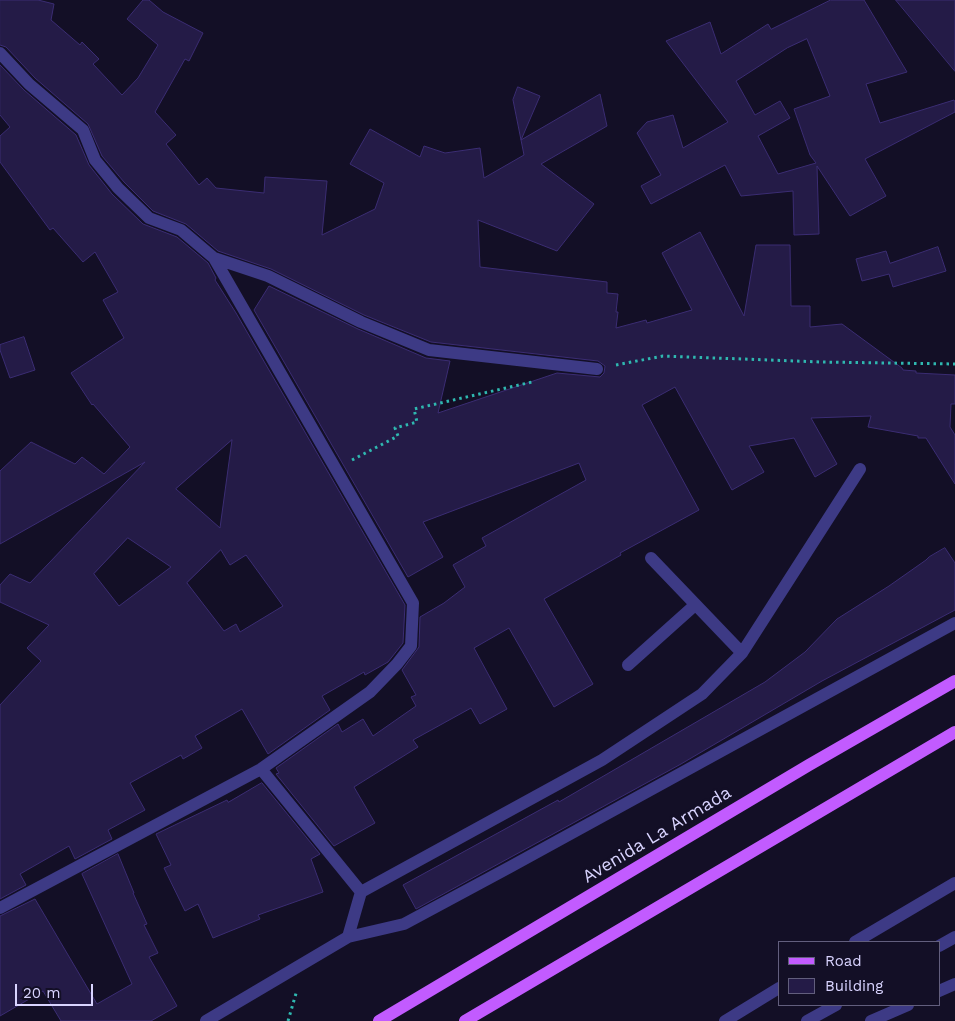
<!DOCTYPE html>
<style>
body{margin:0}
#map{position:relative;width:955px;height:1021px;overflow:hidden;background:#130f26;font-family:"Work Sans",sans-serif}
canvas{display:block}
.legend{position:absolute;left:778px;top:941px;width:162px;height:65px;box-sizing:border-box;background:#130f26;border:1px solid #625e7d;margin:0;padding:6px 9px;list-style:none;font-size:15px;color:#d9d4ff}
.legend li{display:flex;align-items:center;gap:10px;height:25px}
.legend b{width:25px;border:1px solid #625e7d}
.scale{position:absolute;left:15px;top:984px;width:78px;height:22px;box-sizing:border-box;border:2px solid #d9d4ff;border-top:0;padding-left:6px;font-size:15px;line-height:18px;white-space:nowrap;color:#d9d4ff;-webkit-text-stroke:4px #130f26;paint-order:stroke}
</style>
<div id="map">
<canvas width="955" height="1021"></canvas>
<ul class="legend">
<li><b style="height:6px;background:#c25bff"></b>Road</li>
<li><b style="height:14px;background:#241b47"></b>Building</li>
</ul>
<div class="scale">20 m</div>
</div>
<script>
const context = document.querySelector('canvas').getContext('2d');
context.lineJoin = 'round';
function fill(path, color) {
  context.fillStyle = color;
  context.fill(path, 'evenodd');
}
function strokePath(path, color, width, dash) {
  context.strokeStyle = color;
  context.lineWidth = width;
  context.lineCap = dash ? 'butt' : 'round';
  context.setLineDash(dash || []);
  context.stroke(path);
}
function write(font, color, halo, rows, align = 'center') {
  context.font = font + ' "Work Sans",sans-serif';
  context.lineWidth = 5;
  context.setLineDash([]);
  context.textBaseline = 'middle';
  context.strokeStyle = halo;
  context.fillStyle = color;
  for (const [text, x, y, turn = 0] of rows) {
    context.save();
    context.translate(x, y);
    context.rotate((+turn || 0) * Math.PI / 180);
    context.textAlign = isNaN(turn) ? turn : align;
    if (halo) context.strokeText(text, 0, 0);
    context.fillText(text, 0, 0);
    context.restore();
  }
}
const building = new Path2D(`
 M0 0H38L54 4 51 20 80 45 82 42 99 59 93 64 122 95 138 78 158 45 127 19 143 0H149L163 12 203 33 189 61 185 59 155 112 176 135 166 144 199 185 207 178 216 188 264 193 265 177 327 181 322 235 375 209 384 183 350 164 370 129 420 157 424 146 445 153 480 148 484 178 524 155 521 140 600 94 607 126 541 164 594 204 557 251 478 220 480 267 607 282V293L618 294 616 312H618L616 328 646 320 647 323 692 310 662 253 700 232 744 316 756 245H790L791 306H810V327L842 324 902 368 903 370 916 371V373L955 375V404H951L950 427 955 435V484L926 438H918V436L868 427 871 416 811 418 837 464 815 477 794 438 749 446 764 472 732 490 675 387 642 405 699 510 620 553 621 555 544 599 593 684 554 707 509 628 474 648 507 709 480 724 471 708 413 740 418 747 354 787 375 823 334 846 276 774 279 773 276 768 338 724 342 732 363 719 373 736 416 706 411 697 416 695 402 670 419 647 420 617 444 603 465 587 453 565 486 546 482 538 586 480 579 463 423 522 443 557 408 577 254 310 269 286 358 329 426 358 450 361 438 413 557 373 600 377 604 373 605 366 598 361 431 342 364 315 271 269 218 251 186 224 153 211 124 182 102 156 88 124 35 78 6 47 0 45Z
 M831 0H864L907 72 866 84 880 123 954 100 955 102V112L865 159 886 196 850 216 817 166 819 234 794 235 793 191 741 196 725 165 651 204 641 186 661 175 637 133 647 122 673 115 683 148 728 122 666 41 710 22 721 54 768 24 771 29ZM807 39 830 96 794 109 810 155 816 163 778 174 758 136 790 118 780 101 755 115 736 81 787 48Z
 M896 0H955V71Z
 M0 65 24 90 76 135 89 165 112 194 143 224 177 237 208 263 216 278 215 280 236 313 405 605 403 643 388 662 365 675 364 672 322 696 330 710 268 754 242 709 195 736 202 748 183 759 181 755 130 783 145 810 108 830 112 839 75 859 69 846 20 874 26 885 0 899V705L41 661 27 648 49 625 0 602V585L10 574 30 583 145 462 0 544V471L31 442 75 464 82 457 104 474 130 447 93 404 92 405 71 373 124 338 103 300 118 292 95 252 83 262 53 228 50 230 0 162V136L10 127 0 115ZM232 440 220 528 176 489ZM128 538 171 567 119 606 94 574ZM221 550 230 565 246 555 283 606 240 632 236 624 224 631 187 583Z
 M518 87 540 96 521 140 513 100Z
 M938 247 946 271 893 287 889 274 862 281 856 259 886 251 890 263Z
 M24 337 35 370 10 378 0 350V345Z
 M945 548 955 563V610L822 681 681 764 416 909 403 885 558 800 559 802 765 682 805 652 837 619 889 586 926 560 929 557Z
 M262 783 320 854 311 859 323 892 258 915 260 919 213 938 198 904 185 911 164 868 171 865 156 834 227 800 228 802Z
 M118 854 134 893H133L147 924 144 925 158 953 149 957 177 1006 151 1021H61L43 991 0 1016V916L35 899 97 1004 132 984 82 874Z`);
fill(building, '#241b47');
strokePath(building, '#3b2d73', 1);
strokePath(new Path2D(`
 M616 365 663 356 821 362 955 364
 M352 460 398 436 395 428 417 422 414 409 532 382
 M288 1021 297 990`), '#2fb8b0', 3, [2.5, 4]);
strokePath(new Path2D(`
 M0 53 29 84 83 130 95 160 118 188 149 218 181 230 214 258 413 603 411 646 397 664 370 692 261 769 0 908
 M214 258 268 276 361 322 429 350 597 369
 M651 558 742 653
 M628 665 695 605
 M261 769 361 892 348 937
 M361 892 602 760 702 694 742 653 860 469
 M855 942 955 883
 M939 946 955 937
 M939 991 955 984
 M206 1021 348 937 404 924 510 867 955 623
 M725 1021 779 988
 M807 1021 836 1005
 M871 1021 908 1005`), '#3d3a85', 12);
strokePath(new Path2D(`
 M379 1021 809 765 955 681
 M465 1021 955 732`), '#c25bff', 12);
write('18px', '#d9d4ff', '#130f26', [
 ["Avenida La Armada",657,835,-31]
]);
</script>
